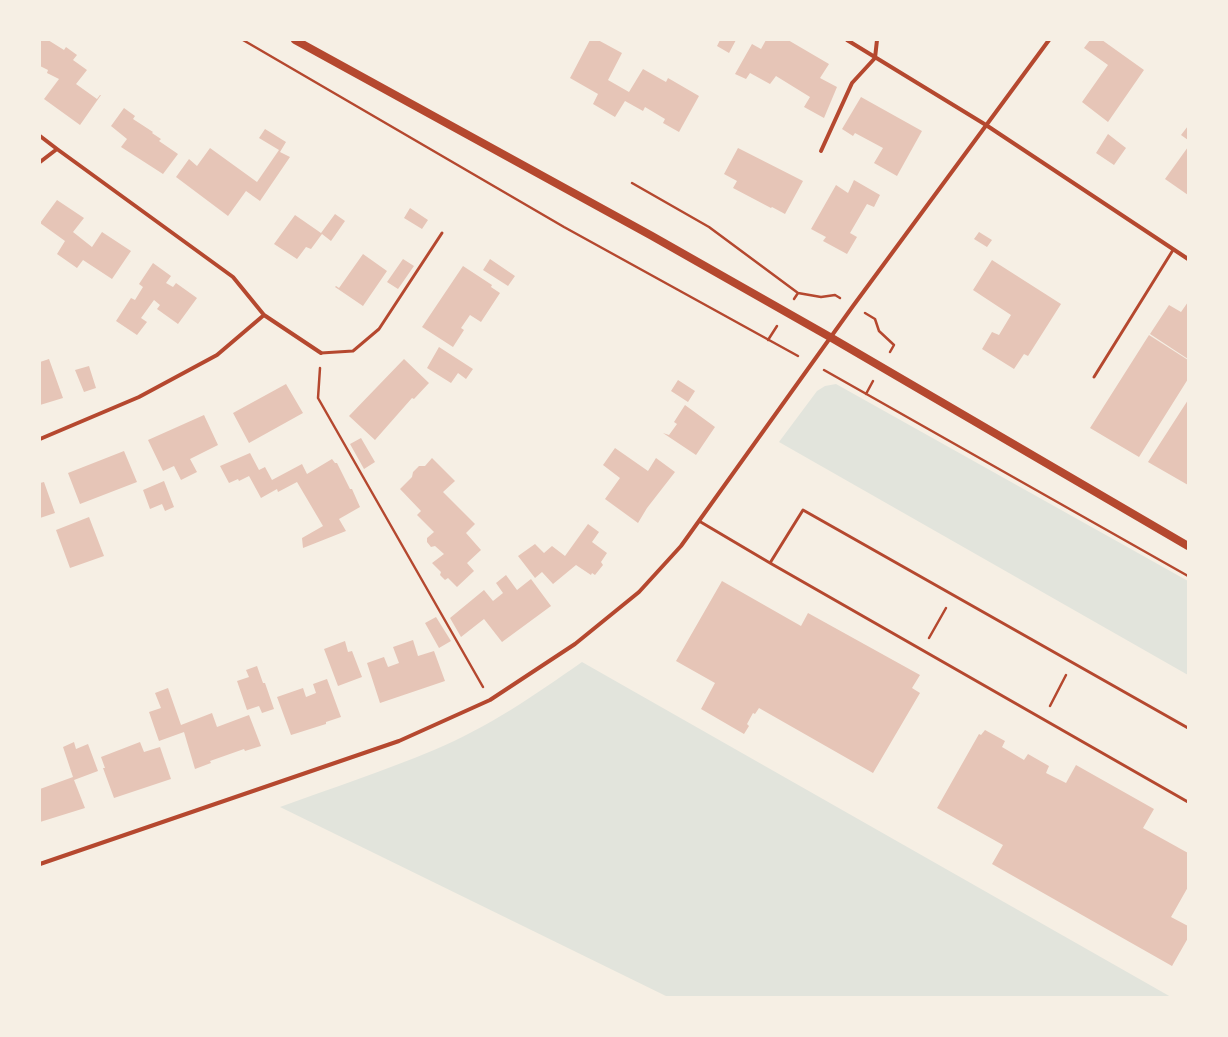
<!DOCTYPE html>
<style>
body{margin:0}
#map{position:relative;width:1228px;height:1037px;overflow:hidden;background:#f6efe4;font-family:"Open Sans",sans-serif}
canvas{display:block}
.frame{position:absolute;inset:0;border:41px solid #f6efe4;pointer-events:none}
</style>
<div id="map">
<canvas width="1228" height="1037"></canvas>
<div class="frame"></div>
</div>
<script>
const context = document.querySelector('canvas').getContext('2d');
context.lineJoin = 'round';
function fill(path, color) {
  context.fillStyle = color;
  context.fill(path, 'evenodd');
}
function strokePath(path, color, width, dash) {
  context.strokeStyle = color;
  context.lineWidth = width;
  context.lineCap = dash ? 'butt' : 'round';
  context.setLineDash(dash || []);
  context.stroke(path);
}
fill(new Path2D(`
 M836 384 1188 581V675L779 442 817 391 825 386Z
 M582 662 1171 997H668L280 807C332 788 384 771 434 750 487 728 535 695 582 662Z`), '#e2e4dc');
fill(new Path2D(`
 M40 40H48L64 50 66 47 77 55 73 60 87 70 76 84 97 99 100 95H101L80 125 44 99 59 79 47 73 48 70 40 66Z
 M590 40H598L622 53 608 80 629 92 643 69 666 82 668 78 699 96 679 132 663 123 665 119 645 107 643 111 625 101 615 117 593 104 598 94 570 78Z
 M720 40H736L729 53 717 46Z
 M766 40H788L829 64 820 78 837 87 824 118 804 107 810 97 776 76 770 84 750 73 746 79 735 74 752 44 761 49Z
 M1090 40H1102L1144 70 1108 122 1082 102 1108 65 1084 48Z
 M861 97 922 131 897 176 874 163 883 148 855 133 853 136 842 129Z
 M124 108 135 116 133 119 153 132 152 133 161 139 159 141 178 154 163 174 121 147 127 139 111 126Z
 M1188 126V140L1181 135Z
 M265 129 286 142 280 152 290 157 260 201 246 191 228 216 176 177 189 159 197 166 210 148 257 182 279 150 259 138Z
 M1108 134 1126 148 1114 165 1096 153Z
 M1188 147V195L1165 179Z
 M738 148 803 181 785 214 772 207 771 208 733 188 737 181 724 174Z
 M854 180 880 195 874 207 867 204 850 233 857 237 847 254 823 241 826 237 811 229 836 185 848 193Z
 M57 200 84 218 73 232 92 247 102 232 131 251 112 279 83 260 77 268 57 254 65 241 40 223Z
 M410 208 428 220 422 229 404 218Z
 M335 214 345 221 331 241 322 234 311 249 306 247 297 259 274 244 295 215 321 233Z
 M979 232 992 240 987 247 974 239Z
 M363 254 387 271 363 306 335 287 336 286 339 288Z
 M403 259 414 266 398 289 387 282Z
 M490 259 515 276 508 286 483 270Z
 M992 260 1061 304 1028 356 1024 354 1014 369 982 349 992 332 999 335 1011 315 973 290Z
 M153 263 171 276 166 283 173 287 176 283 197 298 178 324 157 309 160 305 154 300 141 318 147 322 137 335 116 321 131 298 135 300 143 287 139 284Z
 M463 266 492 285 491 287 500 293 481 322 470 315 461 328 464 330 453 347 422 327Z
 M1188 302V359L1150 334 1169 305 1181 312Z
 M1149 335 1188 360V379L1139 457 1090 428Z
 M439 347 473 369 466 379 458 373 451 383 427 368Z
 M49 359 63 398 40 405V362Z
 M404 359 429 383 414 399 412 398 375 440 349 416Z
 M89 366 96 388 84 392 75 370Z
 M678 380 695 391 688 402 671 391Z
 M286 384 303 413 249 443 233 413Z
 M1188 400V485L1148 462Z
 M685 405 715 427 696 455 663 433 669 435 677 424 674 422Z
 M204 415 218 445 190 459 197 472 181 480 174 466 163 471 148 440Z
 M361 438 375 462 364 469 350 444Z
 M615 448 648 471 656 458 675 472 647 508 638 523 605 499 620 478 603 465Z
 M124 451 137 482 80 504 68 473Z
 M250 453 259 470 265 467 272 480 302 464 307 474 332 459 335 463H337L350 489H352L360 507 339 519 346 531 303 548 302 538 323 526 297 482 278 492 277 489 261 498 249 476 239 481 238 479 229 483 220 466Z
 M432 458 455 481 443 492 475 524 466 533 481 550 467 563 474 571 457 587 448 578 445 580 440 575 441 572 432 563 444 554 435 546 431 547 427 542V538L434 532 417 515 421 511 400 489 412 477 413 472 419 466H425Z
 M164 481 174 507 165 511 162 504 150 509 143 490Z
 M44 482 55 513 40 518V483Z
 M89 517 104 556 70 568 56 530Z
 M588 524 599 532 592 542 607 553 601 562 603 565 595 575 592 573 591 575 576 565 553 584 542 572 535 578 518 556 535 544 544 553 552 546 565 556Z
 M506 575 517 590 531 579 551 606 502 642 484 619 461 637 450 618 484 590 493 601 503 593 496 583Z
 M722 581 801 626 808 613 920 675 912 688 920 693 873 773 759 708 755 714 753 713 747 724 749 726 744 734 701 709 715 683 676 661Z
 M436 617 451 641 439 648 425 623Z
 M413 640 418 656 434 651 445 681 380 703 367 663 384 657 388 667 399 663 393 647Z
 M345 641 348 652 352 651 362 677 338 686 324 649Z
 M257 666 263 683H265L274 709 262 713 259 706 247 710 237 681 249 677 246 670Z
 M327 679 341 717 326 722V724L291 735 277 697 303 688 306 697 316 693 313 684Z
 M168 688 181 725 212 713 217 727 249 715 261 746 245 751 244 749 210 761 211 763 195 769 184 732 159 741 149 712 161 708 155 693Z
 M985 730 1005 741 1002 747 1024 760 1028 754 1049 766 1046 773 1066 783 1076 765 1154 809 1143 828 1188 853V887L1171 917 1188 926V938L1172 966 992 864 1003 845 937 808 979 734 981 735Z
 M74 742 76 749 88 744 98 771 74 780 85 808 40 822V789L73 777 63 747Z
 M140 742 144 752 160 747 171 779 114 798 103 768H105L101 757Z`), '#e6c5b7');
strokePath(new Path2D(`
 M243 40 564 227 798 356
 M632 183 709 227 798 293
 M794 299 798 293 821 297 835 295 840 298
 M865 313 875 319 879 331 894 345 890 352
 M768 340 777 326
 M320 368 318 398 483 687
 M824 370 1188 576
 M866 394 873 381
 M929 638 946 608
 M1050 706 1066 675`), '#b5482f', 2.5);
strokePath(new Path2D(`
 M321 353 353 351 379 329 442 233
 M1094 377 1173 250
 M699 521 770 563 1188 802
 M770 563 803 510 1188 728`), '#b5482f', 3);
strokePath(new Path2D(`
 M847 40 986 125 1188 259
 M40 136 57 149
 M821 151 852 83 875 58 877 40
 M40 162 57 149 233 277 264 315 321 353
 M40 439 139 397 217 355 264 315
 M40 864 399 741 490 700 575 644 639 592 681 546 853 306 1049 40`), '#b5482f', 4);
strokePath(new Path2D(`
 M295 40 652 236 830 337 1188 546`), '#b5482f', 8);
</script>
